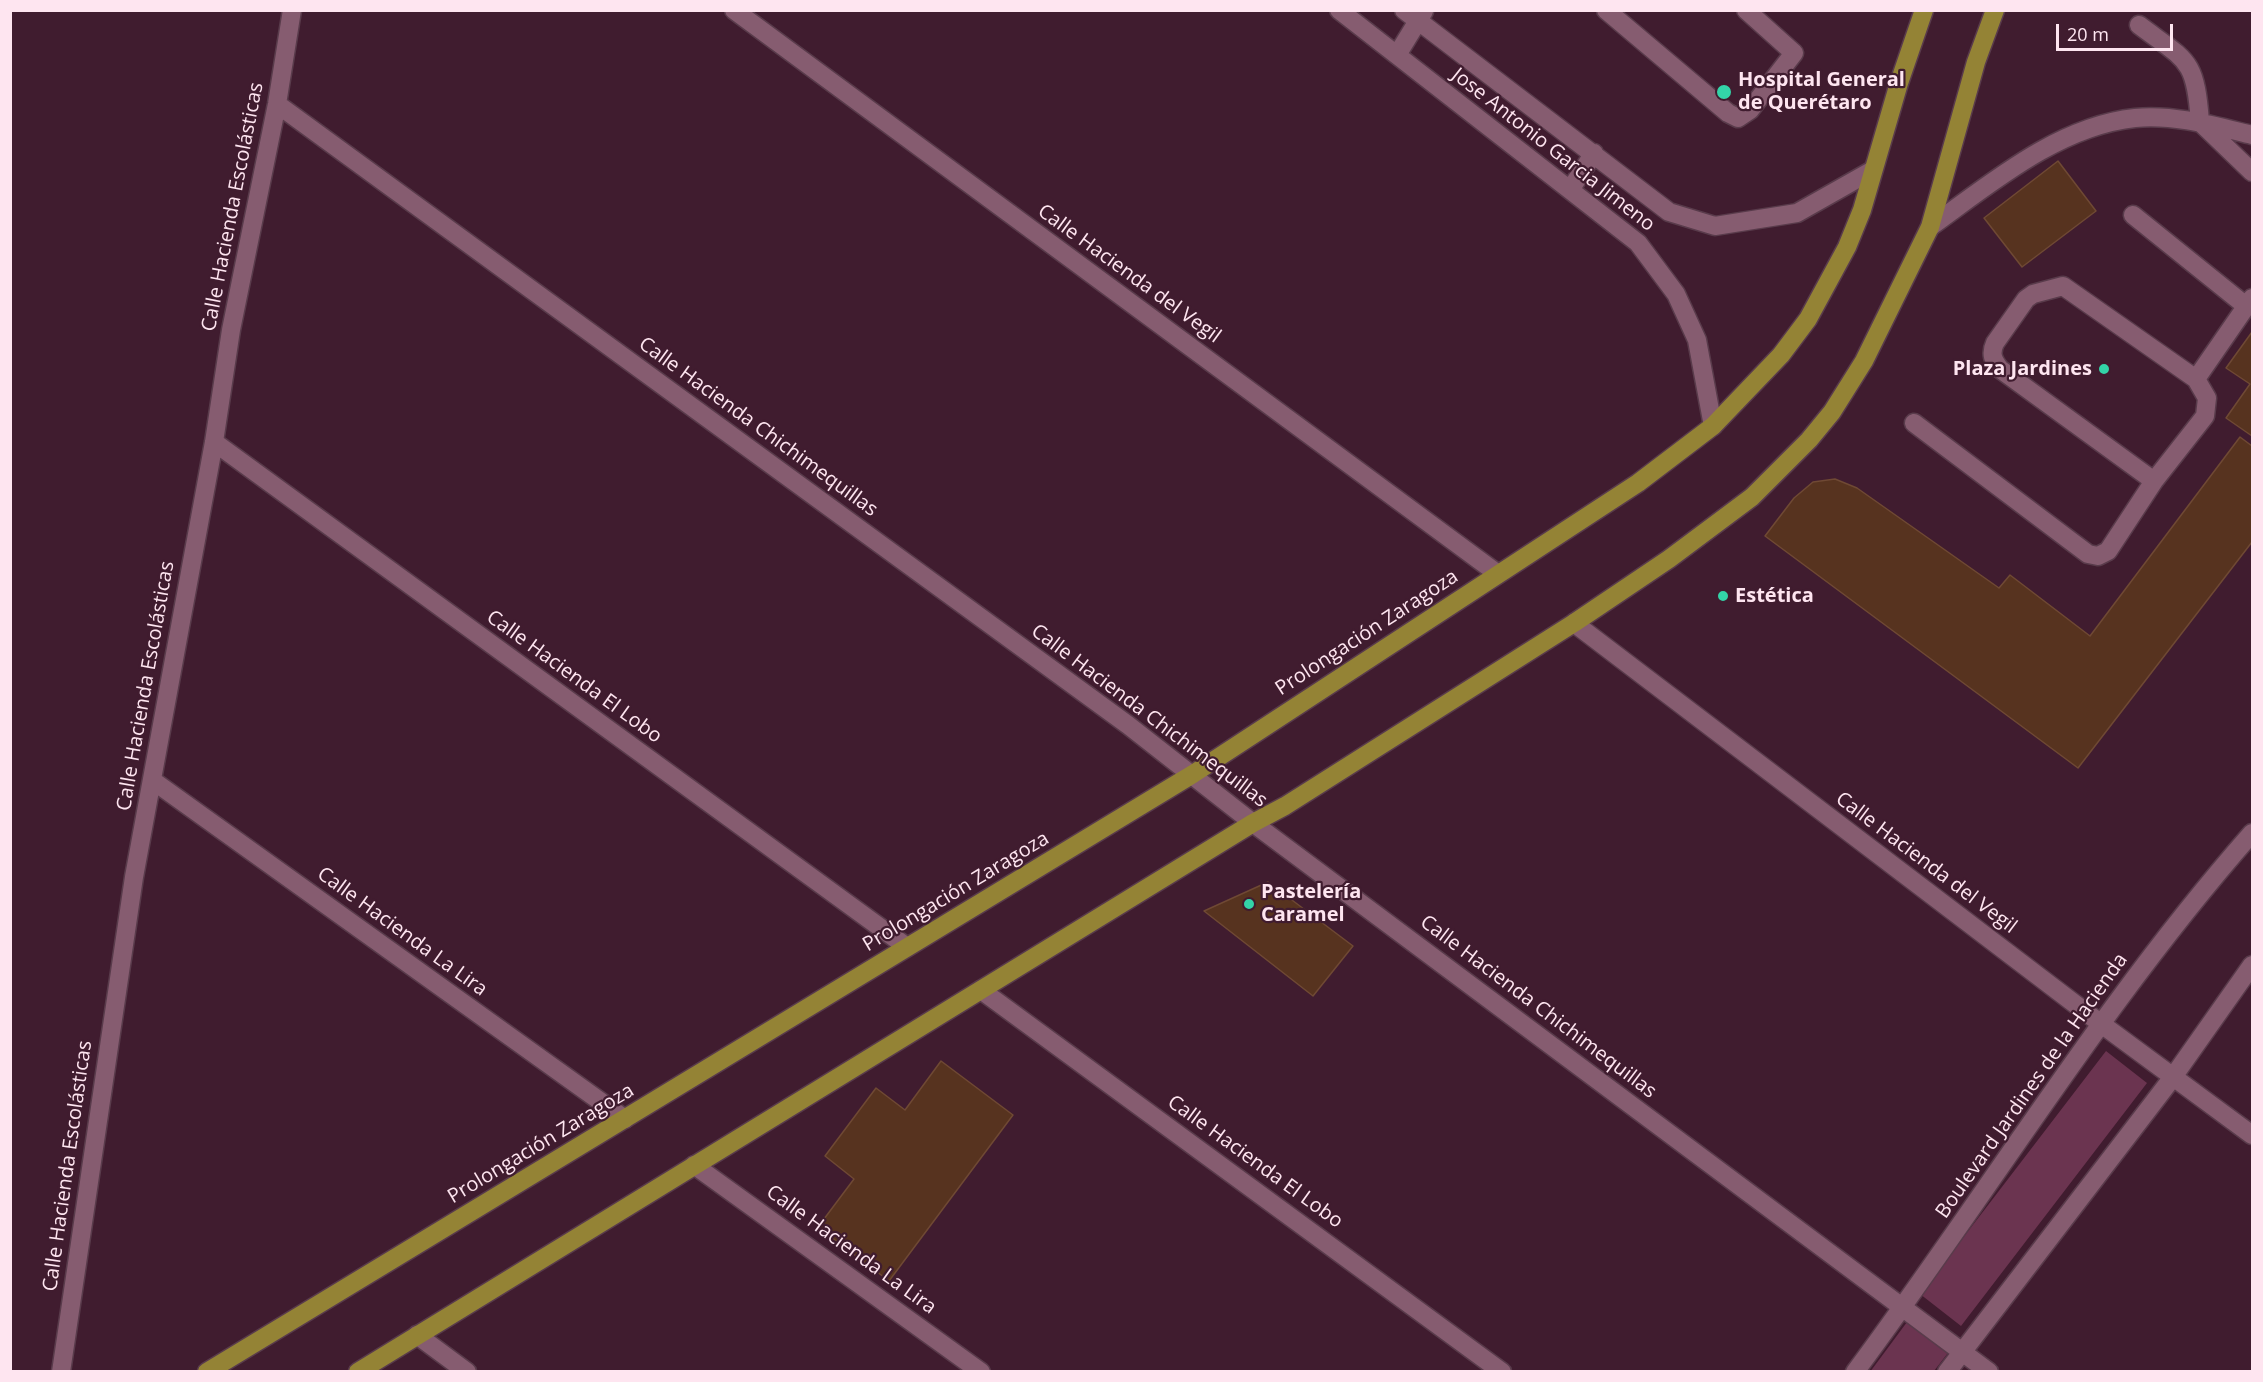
<!DOCTYPE html>
<meta charset="utf-8">
<style>
body{margin:0}
#map{position:relative;width:2263px;height:1382px;overflow:hidden;background:#401c2f;font-family:"Open Sans",sans-serif}
canvas{display:block}
.frame{position:absolute;inset:0;border:12px solid #fee5f0;pointer-events:none}
.scale{position:absolute;left:2056px;top:24px;width:117px;height:27px;box-sizing:border-box;border:3px solid #fee5f0;border-top:0;padding-left:8px;font-size:18px;line-height:21px;white-space:nowrap;color:#fee5f0;-webkit-text-stroke:4px #401c2f;paint-order:stroke}
</style>
<div id="map">
<canvas width="2263" height="1382"></canvas>
<div class="frame"></div>
<div class="scale">20 m</div>
</div>
<script>
const context = document.querySelector('canvas').getContext('2d');
context.lineJoin = 'round';
function fill(path, color) {
  context.fillStyle = color;
  context.fill(path, 'evenodd');
}
function strokePath(path, color, width, dash) {
  context.strokeStyle = color;
  context.lineWidth = width;
  context.lineCap = dash ? 'butt' : 'round';
  context.setLineDash(dash || []);
  context.stroke(path);
}
function write(font, color, halo, rows, align = 'center') {
  context.font = font + ' "Open Sans",sans-serif';
  context.lineWidth = 4.5;
  context.setLineDash([]);
  context.textBaseline = 'middle';
  context.strokeStyle = halo;
  context.fillStyle = color;
  for (const [text, x, y, turn = 0] of rows) {
    context.save();
    context.translate(x, y);
    context.rotate((+turn || 0) * Math.PI / 180);
    context.textAlign = isNaN(turn) ? turn : align;
    if (halo) context.strokeText(text, 0, 0);
    context.fillText(text, 0, 0);
    context.restore();
  }
}
fill(new Path2D(`
 M2106 1051 2147 1083 1961 1326 1920 1294Z
 M1910 1318 1951 1349 1934 1371 1870 1372Z`), '#6b3450');
const building = new Path2D(`
 M2058 161 2096 211 2022 267 1984 218Z
 M2252 332V436L2226 418 2250 384 2226 368Z
 M2240 437 2252 446V542L2078 768 1765 536 1794 498 1813 482 1835 479 1857 488 1999 588 2010 575 2090 636Z
 M1268 882 1353 946 1313 996 1204 911Z
 M941 1061 1013 1115 889 1281 818 1227 854 1179 825 1156 876 1088 905 1110Z`);
fill(building, '#57331f');
strokePath(building, '#6f4934', 1.5);
const minor = new Path2D(`
 M734 10 1498 574
 M1339 10 1638 243 1676 294 1697 340 1713 426
 M1404 10 1669 212 1715 226 1797 213 1873 170
 M1606 10 1728 113 1738 118 1750 110 1794 53 1746 10
 M2139 25C2188 62 2195 58 2200 122L2252 172
 M1397 55 1424 11
 M277 104 1128 725 1253 823 1989 1372
 M1570 190 1594 153
 M2133 215 2246 306
 M1930 227C1990 184 2058 126 2135 118 2174 114 2215 126 2252 135
 M2196 379 2252 298
 M1914 423 2088 554 2098 556 2108 551 2154 481 2205 416 2207 398 2196 379 2063 286 2033 294 2026 299 1995 343C1990 354 1993 360 2000 369L2154 481
 M214 442 907 947
 M1574 623 2100 1023 2252 1135
 M152 780 625 1119
 M981 990 1502 1372
 M694 1165 981 1372
 M417 1335 467 1372
 M61 1372 134 877 214 442 231 330 277 104 292 10
 M1855 1372C1989 1192 2104 1001 2252 833
 M1947 1372 2173 1077 2252 965`);
const major = new Path2D(`
 M207 1372 1193 774 1638 483 1713 426 1781 355 1808 319 1847 247 1862 210 1899 83 1924 10
 M358 1372 1253 823 1285 806 1574 623 1669 559 1752 497 1809 440 1832 412 1864 361 1930 227 1976 62 1995 10`);
strokePath(minor, '#593b4b', 21);
strokePath(major, '#593b4b', 21);
strokePath(minor, '#865c70', 18);
strokePath(major, '#948335', 18);
for (const [x, y, r, color] of [
 [1724,92,8,"#33d4a8"],
 [2104,369,6,"#33d4a8"],
 [1723,596,6,"#33d4a8"],
 [1249,904,6,"#33d4a8"]
]) {
  const dot = new Path2D();
  dot.arc(x, y, r, 0, 2 * Math.PI);
  context.fillStyle = color;
  context.fill(dot);
  strokePath(dot, '#401c2f', 2);
}
write('bold 20px', '#fee5f0', '#401c2f', [
 ["Hospital General",1738,80],
 ["de Querétaro",1738,103],
 ["Plaza Jardines",2092,369,"right"],
 ["Estética",1735,596],
 ["Pastelería",1261,892],
 ["Caramel",1261,915]
], 'left');
write('20px', '#fee5f0', '#401c2f', [
 ["Jose Antonio Garcia Jimeno",1553,150,38],
 ["Calle Hacienda Escolásticas",233,207,-79],
 ["Calle Hacienda del Vegil",1129,274,36],
 ["Calle Hacienda Chichimequillas",758,427,36],
 ["Prolongación Zaragoza",1367,633,-33],
 ["Calle Hacienda El Lobo",574,677,36],
 ["Calle Hacienda Escolásticas",146,686,-80],
 ["Calle Hacienda Chichimequillas",1149,716,37],
 ["Calle Hacienda del Vegil",1926,863,37],
 ["Prolongación Zaragoza",956,892,-31],
 ["Calle Hacienda La Lira",402,932,36],
 ["Calle Hacienda Chichimequillas",1538,1007,37],
 ["Boulevard Jardines de la Hacienda",2032,1086,-55],
 ["Prolongación Zaragoza",541,1144,-31],
 ["Calle Hacienda El Lobo",1255,1162,36],
 ["Calle Hacienda Escolásticas",68,1166,-82],
 ["Calle Hacienda La Lira",851,1250,36]
]);
</script>
